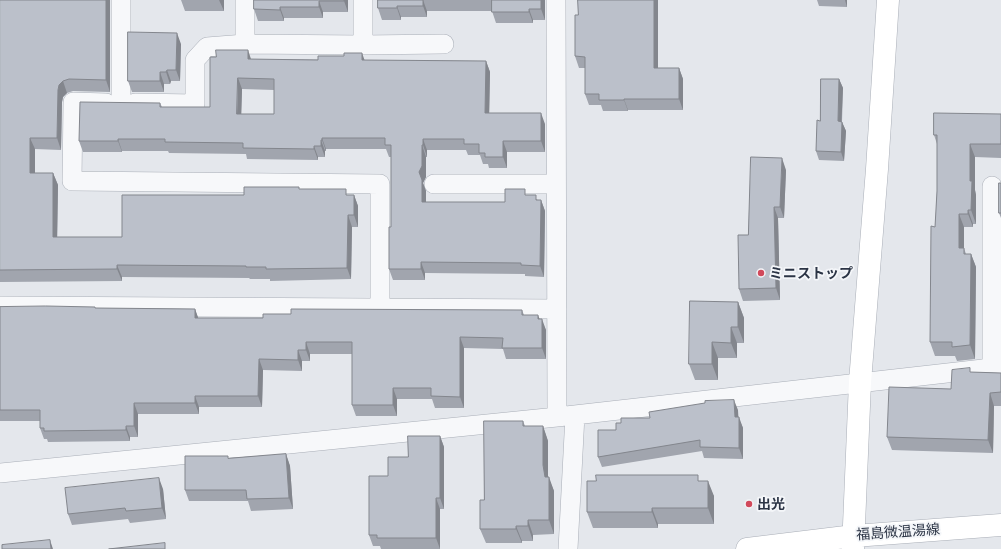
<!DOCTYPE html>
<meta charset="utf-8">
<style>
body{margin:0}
canvas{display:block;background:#e4e7ec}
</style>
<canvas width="1001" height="549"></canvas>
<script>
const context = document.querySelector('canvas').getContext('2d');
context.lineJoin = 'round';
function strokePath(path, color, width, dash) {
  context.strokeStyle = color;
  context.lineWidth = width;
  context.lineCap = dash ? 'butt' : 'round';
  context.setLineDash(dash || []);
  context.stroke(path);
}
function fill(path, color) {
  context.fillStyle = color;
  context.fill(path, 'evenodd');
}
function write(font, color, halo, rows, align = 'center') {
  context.font = font + ' "Exo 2","Noto Sans JP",sans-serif';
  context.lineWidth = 3.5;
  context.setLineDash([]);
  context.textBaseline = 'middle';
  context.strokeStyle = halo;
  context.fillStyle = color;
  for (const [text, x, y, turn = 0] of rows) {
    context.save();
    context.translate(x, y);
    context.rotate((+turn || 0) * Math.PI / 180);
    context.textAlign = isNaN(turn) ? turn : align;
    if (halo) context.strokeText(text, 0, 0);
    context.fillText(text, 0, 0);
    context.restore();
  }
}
const street = new Path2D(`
 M245 0V44
 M556 0 557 417
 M363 45 444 44
 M106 103 73 102 72 181 380 184V308
 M121 103V0
 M135 103 195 104V60L207 47 245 44 363 45V0
 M434 184H556
 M0 306 557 309
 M992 368V186
 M0 473 557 417 1001 367
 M568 549 575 415`);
const secondary = new Path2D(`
 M747 549 854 536 1001 525
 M853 549 860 382 877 169 888 0`);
strokePath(street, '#a9aeb7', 20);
strokePath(secondary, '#a9aeb7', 23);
strokePath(street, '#f7f8fa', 19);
strokePath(secondary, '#fff', 22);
fill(new Path2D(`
 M0 0H110V92L73 91 67 93 63 97 62 102 61 150 35 149V173H53L58 185 57 237H122L244 195 300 189 348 195H354L358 206V227H352L351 279 270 281V279H250L249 278 122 277V281L0 282Z
 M181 0H224V11H185Z
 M254 0H348V12H323V18H284V21H258L254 9Z
 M378 0H545V20H533V23H496L492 11H427V17H401V20H382L378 8Z
 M578 0H658V68H679L683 79V110H628V111H603L601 105H589L585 94V68H579L575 56 578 15Z
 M817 0H847V7L819 6Z
 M181 44 180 81H171L170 84H164V92H132L128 81Z
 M251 59 365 60 486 61 490 72 489 113 545 124V152H507V168H489L488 164H483L480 155H468L466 150H427V157H426V177L423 183 426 191V202H505L527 195 538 200H541L545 211 544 277 525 276V274L425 273V280H393L389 269 391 227V157H389L386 149H326V151H325V157H318V160L247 159 246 154 169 153 168 151H122V152H83L79 141 160 103 162 107H210ZM242 89 274 90V114H241Z
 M839 79 843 88 842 122 846 131 844 161 819 160 816 151 820 121Z
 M1001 114V158L975 157V190L976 195V224H973V227H964V248L966 254H971L976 267 975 359 957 361 955 356H935L930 342 937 191V144L934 135Z
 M786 170 784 218H778L780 300 743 301 739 289 748 235Z
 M1001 183V218L999 213Z
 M738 302 744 318V343H737V358H718V380H695L689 364Z
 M0 307 195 309 198 318H263L291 314 522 310 524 315 540 319 546 330V359H506L503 349 464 348V408H435L432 399H397V416H356L352 405V354H310V361H302V371L263 370 262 407H199V414H138V437H130V441L48 442 47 439H44L40 428V421H0Z
 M972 372 1001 373V406H994L993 453 923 451 892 450 887 437 951 389Z
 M738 410V417L743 428V459L704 458 702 451 602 467 598 457 621 423 650 418Z
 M523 421 525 426H543L548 441V477L554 491V534L533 535V541H522V543H486L480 529Z
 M440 436 444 447V509H440V549H381L380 546H373L369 535 408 457Z
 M286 454 290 466 293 509 251 511 248 501H189L185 490 229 458Z
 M700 481 714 496V524H658V528H593L587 512Z
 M163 489 166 519 130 523 128 519 72 525 68 514Z`), '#a1a5ae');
fill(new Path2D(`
 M106 0H110V92L106 80Z
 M219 0H224V11Z
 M344 0H348V12L344 1Z
 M423 0 427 11V17L423 6Z
 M541 0H545V20L541 9Z
 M654 0H658V79L654 68Z
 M845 0H847V7Z
 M319 1 323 12V18L319 7Z
 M397 6 401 17V20L397 8Z
 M280 7 284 18V21L280 10Z
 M529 9 533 20V23L529 12Z
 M177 33 181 44 180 81 176 70Z
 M248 50 252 62 248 59Z
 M362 53 366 64 362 60Z
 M486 61 490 72 489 124 485 113Z
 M679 68 683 79V110L679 99Z
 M167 70 171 81 170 84 166 72Z
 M160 72 164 84V92L160 81Z
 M238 78 242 89 241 125 237 114Z
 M839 79 843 88 841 131 838 121Z
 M63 81 67 93 63 97 62 102 61 150 57 138 58 90 59 85Z
 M624 99 628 110V111L624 100Z
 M541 113 545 124V152L541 141Z
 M842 122 846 131 844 161 841 152Z
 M30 138 35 149V185L30 173Z
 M322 138 326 149V151L322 140Z
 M118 139 122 151V152L118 141Z
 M423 139 427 150V157L423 145Z
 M321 140 325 151V157L321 146Z
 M503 141 507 152V168L503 157Z
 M970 144 975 157V190L976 195V224L971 210 970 181Z
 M422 145 426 157V177L423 183 426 191V213L422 202 419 172Z
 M314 146 318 157V160L314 149Z
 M782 158 786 170 784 218 780 207Z
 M53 173 58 185 57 249 53 237Z
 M354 195 358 206V227L354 215Z
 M541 200 545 211 544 277 540 266Z
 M774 207 778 218 780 300 776 288Z
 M968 210 973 224V227L968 214Z
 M959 214 964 227V261L959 248Z
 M348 215 352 227 351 279 347 268Z
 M971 254 976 267 975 359 970 345Z
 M421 262 425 273V280L421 269Z
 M117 265 122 277V281L117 269Z
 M738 302 744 318V343L738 327Z
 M195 309 199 320 195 318Z
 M538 315 542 325V319L546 330V359L542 348 538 319Z
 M731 327 737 343V358L731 343Z
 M460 337 464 348V408L460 397Z
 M306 342 310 354V361L306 350Z
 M712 342 718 358V380L712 364Z
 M298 350 302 361V371L298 360Z
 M259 359 263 370 262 407 258 396Z
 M393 388 397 399V416L393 405Z
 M990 393 994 406 993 453 988 440Z
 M195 396 199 407V414L195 403Z
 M734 400 738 410 739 428 735 417Z
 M134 403 138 414V437L134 426Z
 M739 417 743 428V459L739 448Z
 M126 426 130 437V441L126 430Z
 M543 426 548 441V479L549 477 554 491V534L549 520 545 477 543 465Z
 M440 436 444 447V509L440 498Z
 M286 454 290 466 293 509 289 498Z
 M159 478 163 489 166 519 162 508Z
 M708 481 714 496V524L708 508Z
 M436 498 440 509V549L436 538Z
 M652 508 658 524V528L652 512Z
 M528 520 533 535V541L528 526Z
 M516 526 522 541V543L516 529Z
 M50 540 53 549H51Z`), '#83868d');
const building = new Path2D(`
 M0 0H106V80L69 79 63 81 59 85 58 90 57 138H30V173H53V237H122V195H244V187H299V189H346V195H354V215H348L347 268 266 269V267H246V266L117 265V269L0 270Z
 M254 0H344V1H319V7H280V10L254 9Z
 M378 0H423V6H397V8H378Z
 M492 0H541V9H529V12H492Z
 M578 0H654V68H679V99H624V100H599V94H585V57L575 56V15H578Z
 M128 32 177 33 176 70H167L166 72H160V81H128Z
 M216 50H248V59L318 60V56H344V53H362V60L486 61 485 113H541V141H503V157H485V153H479V144H464V139H423V145H422V166L419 172 422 180V202H505V189H525V195H536V200H541L540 266 521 265V263L421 262V269H389V227H391V145H385V138H322V140H321V146H314V149L243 148V143L165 142V139H118V141H79L80 102 160 103V107H210V57H216ZM238 78 274 79V114H237Z
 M821 79H839L838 121 842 122 841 152 816 151 817 120 820 121Z
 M934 113 1001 114V144H970V181H972L971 210H968V214H959V248H964V254H971L970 345 952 347V342H930L931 226 935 227 937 191V135H934Z
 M751 157 782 158 780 207H774L776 288 739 289 738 235H748Z
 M999 183H1001V213H999Z
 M690 301 738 302V327H731V343L712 342V364H689Z
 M46 306 95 307V308L195 309V318H263V314H291V309L522 310V315H538V319H542V348H502L503 338 460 337V397L431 396V388H393V405H352V342H306V350H298V360L259 359 258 396H195V403H134V426H126V430L44 431V428H40V410H0V307Z
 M970 368V372L1001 373V392L990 393 988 440 918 438 887 437 889 387 951 389 952 370Z
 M734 400 735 417H739V448L700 447V440L598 457V430H616V423H621V418H650L649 412 705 403V401Z
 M484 421H523V426H543V465L545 477H549V520H528V526H516V529H480V500H484Z
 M408 436H440V498H436V538H377V535H369V476H388V457H408Z
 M286 454 289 498 247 499 246 490H185V456H228V458Z
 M596 475H698V481H708V508H652V512H587V481H596Z
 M159 478 162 508 126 511 125 508 68 514 65 488Z
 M50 540 51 549H2V545Z
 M165 543V549H109Z`);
fill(building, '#bbc0ca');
strokePath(building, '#83868d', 1);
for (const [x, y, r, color] of [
 [761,273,4,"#d1495b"],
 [749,504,4,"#d1495b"]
]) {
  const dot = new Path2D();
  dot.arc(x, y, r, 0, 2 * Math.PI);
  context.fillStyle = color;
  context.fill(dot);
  strokePath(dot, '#f4f6f9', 1.5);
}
write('bold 14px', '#2b3445', '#f4f6f9', [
 ["ミニストップ",769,273],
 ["出光",757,504]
], 'left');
write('14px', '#2b3445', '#f4f6f9', [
 ["福島微温湯線",898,532,-4]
]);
</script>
